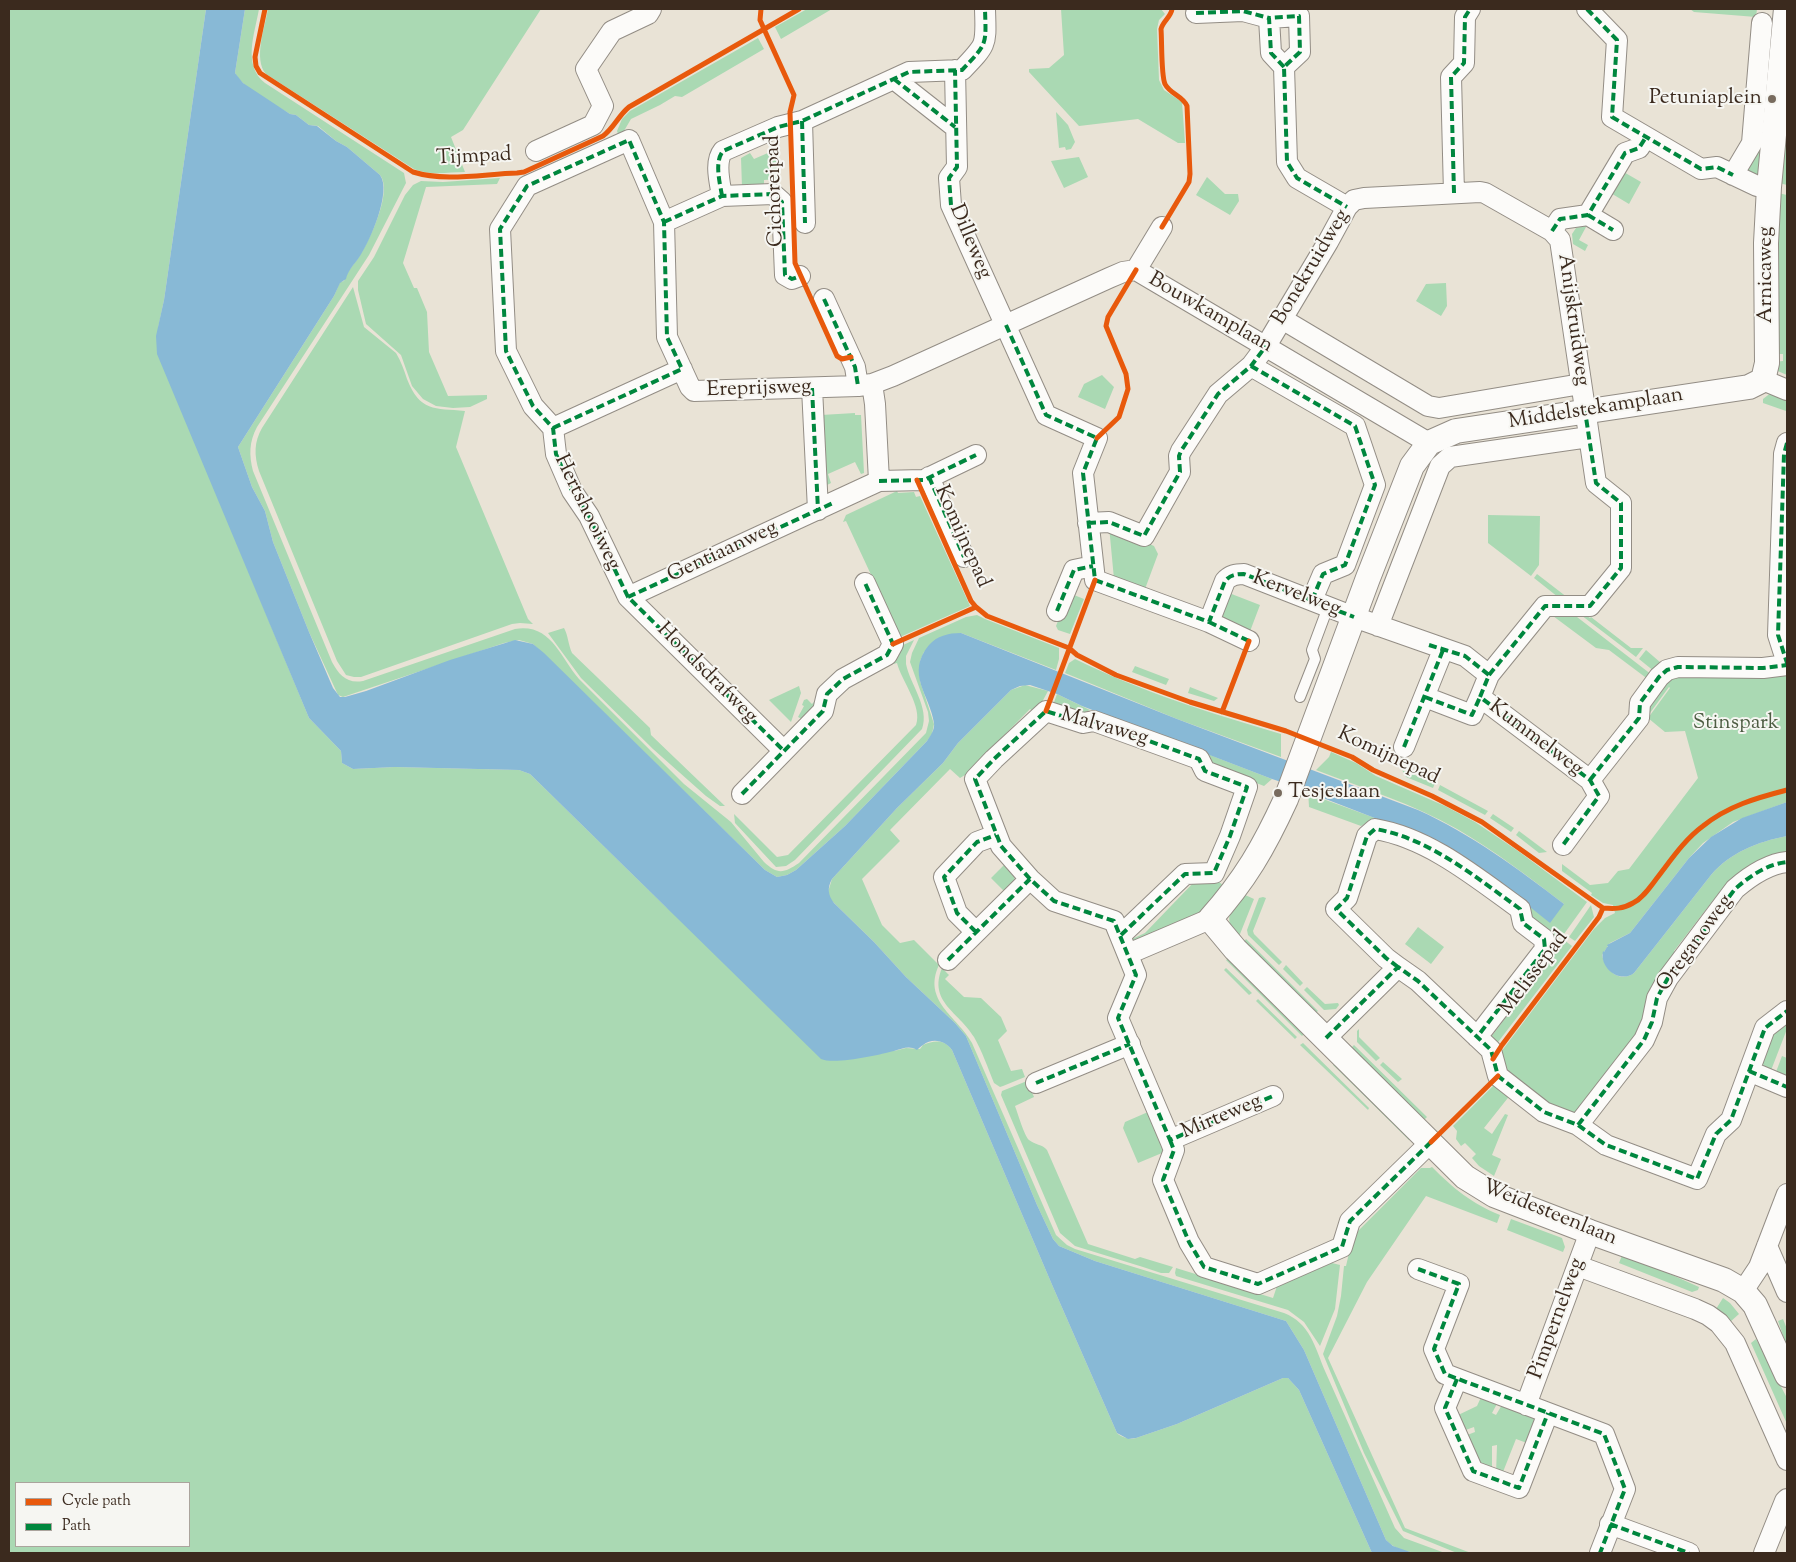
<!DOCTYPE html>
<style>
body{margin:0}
#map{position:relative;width:1796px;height:1562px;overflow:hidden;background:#e9e3d6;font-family:"Sorts Mill Goudy",serif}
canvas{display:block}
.frame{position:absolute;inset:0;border:10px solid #3b2a1e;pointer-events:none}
.legend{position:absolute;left:15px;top:1482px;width:175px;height:65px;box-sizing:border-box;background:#f6f6f2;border:1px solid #aba49d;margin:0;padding:6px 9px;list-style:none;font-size:15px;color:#3b2a1e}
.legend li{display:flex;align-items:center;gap:10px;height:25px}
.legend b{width:25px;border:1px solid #aba49d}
</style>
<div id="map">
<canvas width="1796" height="1562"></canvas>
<div class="frame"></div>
<ul class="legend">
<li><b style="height:6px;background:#e8590c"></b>Cycle path</li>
<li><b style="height:6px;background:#00873e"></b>Path</li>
</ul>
</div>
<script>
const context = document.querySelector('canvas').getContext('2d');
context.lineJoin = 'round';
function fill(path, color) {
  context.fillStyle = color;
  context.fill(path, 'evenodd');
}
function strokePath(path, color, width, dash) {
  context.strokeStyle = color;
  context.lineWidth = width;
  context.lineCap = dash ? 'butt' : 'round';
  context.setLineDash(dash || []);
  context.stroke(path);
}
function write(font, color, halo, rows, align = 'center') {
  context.font = font + ' "Sorts Mill Goudy",serif';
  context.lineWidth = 4;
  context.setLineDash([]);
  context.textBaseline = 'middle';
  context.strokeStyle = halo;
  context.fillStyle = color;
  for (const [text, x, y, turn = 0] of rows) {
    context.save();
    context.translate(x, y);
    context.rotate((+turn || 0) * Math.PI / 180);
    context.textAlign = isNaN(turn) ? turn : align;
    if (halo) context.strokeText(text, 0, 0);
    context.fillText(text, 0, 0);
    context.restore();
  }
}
fill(new Path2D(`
 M9 9H206L164 300 158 328 239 548 309 718 341 751 342 763 353 769 395 767 519 770 530 774 666 907 894 1051 906 1048 920 1049 923 1045C934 1040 945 1039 952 1050L1053 1287 1117 1433C1121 1437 1130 1440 1136 1438L1177 1424 1283 1378H1288L1299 1390 1372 1553H9ZM16 1483H189V1546H16Z
 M245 9H259C255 33 242 65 265 83L404 173 406 183 369 255 257 427C249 442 249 455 253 471L332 662C339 675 347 684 363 681L515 629C551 623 560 657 579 679L684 784 731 822 764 862C778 875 784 873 799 863L926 733 929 721 928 712 910 662 912 653 919 638 966 617 977 615 985 619 1059 648V659L1056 670 961 633 924 652 920 661V681L934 724 932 734 927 741 845 826 796 870 787 875 777 877 765 870 533 644 519 640 504 643 343 697 338 695 309 632 273 542 265 511 252 487 238 447 334 296 340 282 344 281C347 270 355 264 360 255 370 239 393 191 380 175L347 147 336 141 318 126 309 125 296 115 290 114C274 104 243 89 235 73Z
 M268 9H541L463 130 451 137 465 172C449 172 429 176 414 169L266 74C253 59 265 27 268 9Z
 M807 9H832L781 39 775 27Z
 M1061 9H1161L1165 14 1159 20 1157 29 1159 80 1164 90 1182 102 1185 143H1178L1138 119 1079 126 1029 72V69L1049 68 1064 55Z
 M1690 9H1757L1756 17 1694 12Z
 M758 38 764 49 682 97 675 96 660 105 631 119 621 136 618 134 617 131 622 119 630 111Z
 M1787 80V185L1779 183Z
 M1766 109 1759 177 1743 171Z
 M1056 112 1068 125 1075 142 1071 149 1066 150 1065 147 1059 148Z
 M777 149 779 179 764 180V186L742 187 741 158 750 153 754 159Z
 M1079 157 1088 177 1064 188 1051 161Z
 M1622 171 1641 182 1629 204 1609 192Z
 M1207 177 1225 194H1238L1239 201 1230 215 1196 195Z
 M500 178 497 184 426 187 403 263 414 288H417L427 312 429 352 448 396 487 395V399L470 407 453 408 436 406 423 399 412 386 401 355 366 324 358 290V281L374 257 405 195 413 185 421 181 443 182Z
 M1778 193 1787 195V375L1773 369V362L1783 361V354H1773Z
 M1585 226 1586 227 1579 240 1588 245 1585 251 1573 244 1572 234 1576 228Z
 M1446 283 1447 306 1441 316 1416 301 1426 284Z
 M353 287 364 327 396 353C401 361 404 370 407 379 420 412 434 408 465 411L456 447 528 619 533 624 520 623 512 624 361 677H354L346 675 337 661 259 471C254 455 254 442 262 428Z
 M1102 375 1114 387 1105 409 1078 397 1084 384Z
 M1772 392 1784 397 1787 400 1786 411 1763 403V399Z
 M855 413V415H861L864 473 861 474 855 462 828 474 831 483 825 486 821 415Z
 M897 491 898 493 914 492 916 497 920 496 970 606 900 637 846 521 843 522 846 515Z
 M1488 515 1540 516 1539 565 1531 576 1488 543Z
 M1109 526 1154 546 1158 554 1145 589 1114 579Z
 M1537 574 1572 601H1563L1534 578Z
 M1069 593 1084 599 1070 634 1058 630 1056 626Z
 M1229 593 1260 605 1249 634 1218 622Z
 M1554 609 1568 610 1652 675 1649 680 1609 650 1596 648 1553 616Z
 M1577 612H1581L1590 618 1591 617 1631 648H1643L1636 657Z
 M564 628C568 635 568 644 572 653L650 728 651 735 725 806H720L706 796 653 749 581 678 548 633Z
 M914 640 906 656V664C910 684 930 708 922 729L795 860 786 866 776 867 735 823 734 814 777 857 788 855 916 725C923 707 901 680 897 663L893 664 892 661 901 646Z
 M1646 650 1661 663 1655 672 1639 659Z
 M1075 659C1142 692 1210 713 1281 734V757L1177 719 1065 673 1069 663Z
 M1135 666 1169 679 1166 685 1132 672Z
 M1787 670V802L1733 822 1703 843 1689 858 1630 933 1610 943 1602 955C1605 969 1619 984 1634 973L1711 875C1731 852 1757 842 1787 836V856L1732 884 1728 881 1674 951 1678 955 1643 1028 1577 1117 1548 1106 1502 1069 1501 1052 1594 929 1605 918 1615 913 1613 905 1603 903 1591 895 1592 893 1562 871V864L1590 885 1608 883 1618 871 1629 869 1698 778 1685 731 1665 732 1648 718 1670 688 1669 687 1647 717 1646 708 1668 675Z
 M1025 685 1048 691 1041 704 1034 712 1030 709 965 775 960 778 950 769 890 830 900 841 862 879 882 925 900 943 914 940 939 965C922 1001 957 1016 972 1043L1056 1235 1067 1245 1075 1249 1284 1313C1310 1323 1315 1347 1325 1371L1395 1528 1404 1538 1445 1553C1425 1553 1401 1556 1386 1540L1304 1350 1286 1321 1095 1261 1059 1246 1053 1239 1037 1205 966 1036 955 1023 906 977 874 942 830 899 828 892 832 879 897 808 943 763 958 743 1011 690Z
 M799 686 801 693 791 722 769 700Z
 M1190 687 1218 698 1214 701 1188 693Z
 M1057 694 1090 710 1081 714 1053 705Z
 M807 699 812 704 814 702 816 704 802 719 798 717 804 706 802 705 804 700Z
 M1331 752 1356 763 1376 776 1445 806 1475 822 1518 851 1587 902 1564 934 1552 936 1525 917V903L1564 904C1529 877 1495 851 1457 829 1413 804 1363 788 1316 770L1329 757Z
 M1206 753 1215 757 1272 779 1264 786 1210 765Z
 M1402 770 1435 783 1433 788 1406 777Z
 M1440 785 1488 811 1485 815 1438 790Z
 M1308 790 1321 795 1323 799 1375 818 1361 826 1309 807Z
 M1493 814 1514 828 1511 832 1490 818Z
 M1519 831 1547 852 1539 853 1516 835Z
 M1004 865 1014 876 1015 880 1004 891 991 878Z
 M1195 881H1218L1225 887 1207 907 1200 913 1133 943 1132 939 1145 933Z
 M1243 894 1254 899 1238 939C1223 917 1229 914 1243 894Z
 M1263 897 1266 898 1253 931 1254 934 1282 962 1279 965 1248 935 1247 930 1259 898Z
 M1591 905 1594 917 1575 941 1569 937Z
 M1418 927 1444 947 1431 964 1405 944Z
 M1246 939 1318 1011 1314 1014 1243 943Z
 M1564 940 1572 946 1495 1046 1488 1041 1556 951 1553 948 1552 941Z
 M1230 957 1306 1032 1302 1036 1226 960Z
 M1286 965 1303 983 1300 986 1283 969Z
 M942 968 949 975 945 979 964 997 981 998 1001 1017 1007 1031 998 1040 1011 1071 1022 1069 1025 1077 1003 1086 1000 1087 994 1083C988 1068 982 1051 974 1037 959 1012 928 1002 942 968Z
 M1226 968 1252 993 1249 995 1224 970Z
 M1307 987 1325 1004 1338 1003 1339 1005 1336 1009 1324 1010 1304 990Z
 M1258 999 1297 1037 1295 1039 1256 1001Z
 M1787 1017V1029L1770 1073 1766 1071 1760 1057 1769 1032Z
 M1359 1029V1037L1380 1058 1376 1061 1357 1042V1031Z
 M1303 1043 1369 1108 1368 1110 1300 1045Z
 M1354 1045 1427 1117 1423 1121 1350 1049Z
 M1782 1056 1787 1058V1076L1776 1072Z
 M1336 1062 1412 1137 1409 1140 1333 1065Z
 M1383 1062 1402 1079 1398 1082 1380 1065Z
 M1027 1081 1034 1097 1015 1106C1018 1114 1024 1135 1029 1140 1035 1145 1042 1144 1047 1150L1088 1244 1135 1259 1140 1257 1173 1267 1169 1273H1161L1143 1267 1075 1246 1060 1233 1001 1095 1002 1091Z
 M1496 1083 1511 1094 1484 1128 1492 1134 1505 1114 1508 1115 1492 1155 1501 1159 1494 1176 1479 1166 1472 1158 1476 1154 1465 1143 1461 1146 1456 1139 1457 1131 1453 1126Z
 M1148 1112 1164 1148 1162 1153 1138 1163 1123 1128 1125 1122Z
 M1432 1167C1454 1189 1471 1203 1500 1215L1497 1223 1426 1196 1367 1282 1328 1358 1405 1528 1471 1553H1457L1403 1531 1364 1453 1323 1354 1337 1316 1341 1296 1344 1266H1346L1353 1236 1421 1168H1430Z
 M1511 1219 1562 1238 1565 1247 1563 1252 1507 1230Z
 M1623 1253 1699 1287 1698 1290 1692 1292 1619 1263Z
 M1332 1263 1340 1265 1335 1309 1320 1346 1304 1322 1288 1310 1176 1276 1175 1273 1176 1268 1273 1298 1277 1286Z
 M1723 1298 1730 1303 1739 1314 1730 1322 1716 1309Z
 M1783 1319 1787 1329V1347L1778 1321Z
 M1756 1339 1787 1398V1424L1751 1343Z
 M1482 1395 1498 1402 1492 1413 1496 1415 1503 1403 1532 1415 1535 1421 1527 1443 1516 1439 1501 1477 1496 1475 1497 1445 1492 1446V1474L1476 1468 1462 1437 1475 1432 1474 1427 1460 1432 1454 1417 1477 1406Z`), '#aad9b3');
fill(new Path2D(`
 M206 9H245L235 73 243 83 290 114 296 115 309 125 317 126 336 141 347 147 380 175C392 191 370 241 360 256 354 265 348 270 346 279L340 283 334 296 238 447 252 487 265 511 273 542 309 632 333 688 340 697H345L366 691 450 660 515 640 533 644 544 653 765 870 777 877 787 875 796 870 845 826 927 741C930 736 935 730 934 723 930 695 905 674 929 645 937 636 948 633 961 633L1177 719 1418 810C1471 834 1517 868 1564 904L1550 923 1525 903 1416 834 1323 798 1321 795 1272 779 1082 706 1057 694 1030 685 1020 686 1011 690 958 743 943 763 897 808 832 879C827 888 828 895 834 903L874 942 906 977 955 1023 966 1036 1037 1205 1053 1239 1059 1246 1095 1261 1286 1321 1304 1350 1386 1540 1393 1546 1413 1553H1372L1299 1390 1288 1378H1283L1177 1424 1136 1438 1128 1439 1117 1433 1053 1287 952 1050C946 1041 933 1037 923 1045 921 1046 919 1048 917 1050 909 1045 902 1049 894 1051 879 1055 834 1065 821 1059L530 774 519 770 395 767 353 769 342 763 341 751 309 718 157 354 156 336 164 300Z
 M1787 802V836C1757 842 1731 852 1711 875L1634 973C1620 984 1599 968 1603 951L1604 952 1607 947H1608L1607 945 1630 933 1689 858 1711 837 1742 818Z`), '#88b9d6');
const service = new Path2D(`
 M1300 697 1315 659 1312 650 1328 607`);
const minor = new Path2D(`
 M1587 9 1617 40 1612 117 1701 169 1717 167 1757 186 1769 187
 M1196 13 1243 11 1269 18
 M1284 67 1271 53 1269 18 1299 16 1300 52 1284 67 1287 162 1297 178 1347 207
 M955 70 957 167 949 178 951 205 1046 415 1097 438 1083 473 1095 580 1209 622 1225 581C1230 575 1236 574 1244 574L1354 617 1465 656 1489 675 1480 697 1590 780 1599 796 1563 845
 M894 79 955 127
 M802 121 805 223
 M536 151 593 125 603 106 586 69 612 31 648 14 651 9
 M1733 175 1752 143 1762 23
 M1454 193 1451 77 1464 63 1465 17 1470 9
 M722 196C720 183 714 162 723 151L778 127 802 121 909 72 962 70C988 43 986 45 985 9
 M1588 215 1613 230
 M664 222 722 196 773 194 782 202 785 275 792 279 800 276
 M1552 231 1560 219 1588 215 1625 153 1639 148 1646 137
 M1136 270 1162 227
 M824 299 855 367 858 386
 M1282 319 1428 406 1439 408 1581 384
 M1251 366 1355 426 1375 485 1345 565 1323 574 1312 600
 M1763 380 1787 390
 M812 388 818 510
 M553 428 682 369
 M1787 443 1784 454 1778 635 1787 663
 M929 477 964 557
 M879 481 924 480 976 455
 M1088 523 1109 522 1144 536 1180 472 1179 456 1181 451 1218 394 1251 366 1266 346 1328 242 1347 207 1354 200 1364 198 1480 192 1485 193 1552 231 1560 240 1596 483 1621 503V568L1590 606H1545L1489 675
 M628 597 879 481 875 404 872 384
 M1057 611 1074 570 1093 566
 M1209 622 1249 641
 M1378 626 1440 466 1450 457 1589 437
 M1425 697 1472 715 1480 697
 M1404 747 1443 650
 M784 751 628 597 589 516 572 491 556 454 553 428 533 406 506 351 500 229 527 186 629 140 664 222 667 337 690 387 694 391 858 386 872 384 893 376 1109 278 1123 272 1136 270 1429 443
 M1590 780 1639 718 1640 703 1659 677 1667 670 1678 667 1763 668 1787 665
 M742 794 823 711 827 694 843 679 887 655 893 644 865 583
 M976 932 957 913 944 877 977 842 996 835
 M1121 935 1185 874 1214 873 1230 836 1247 787 1205 771 1199 759 1094 721 1083 723 1046 711 994 759 975 779 1001 846 1030 879 1054 901 1114 921 1136 975 1118 1018 1170 1140 1273 1096
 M1128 954 1210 919
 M948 960 1030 879
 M1398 967 1386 958 1336 909 1347 898 1367 836 1375 829C1429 838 1477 878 1520 909L1523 923 1544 939 1545 949 1477 1037
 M1326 1038 1398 967 1418 981 1491 1050 1498 1076 1544 1112 1578 1125 1606 1145 1697 1179 1716 1134 1731 1120 1765 1028 1787 1011
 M1749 1071 1787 1087
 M1036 1083 1130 1044
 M1578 1125 1644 1040 1652 1022 1657 998 1668 978 1735 889C1750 876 1767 864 1787 862
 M1170 1140 1174 1150 1163 1180 1189 1242 1204 1267 1258 1284 1342 1247 1350 1221 1431 1142
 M1767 1246 1787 1292
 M1578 1266 1695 1309 1708 1315 1719 1323 1735 1343 1787 1460
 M1418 1269 1459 1284 1434 1349 1445 1374 1604 1434 1625 1489 1600 1553
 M1743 1291 1759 1267 1787 1194
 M1457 1379 1445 1408 1473 1471 1519 1488 1548 1413
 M1526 1405 1590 1232
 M1610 1524 1689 1553
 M1764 1553 1785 1501 1787 1499`);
const tertiary = new Path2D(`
 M1786 9 1769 187 1766 243 1767 363 1763 380 1749 387 1456 431 1429 443 1412 466 1368 578 1286 799C1264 847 1245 880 1210 919L1235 949 1465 1177 1494 1195 1590 1232 1724 1280 1743 1291 1755 1305 1787 1375`);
strokePath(service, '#938d85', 12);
strokePath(minor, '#938d85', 22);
strokePath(tertiary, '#938d85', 26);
strokePath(service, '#fcfbf9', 10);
strokePath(minor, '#fcfbf9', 20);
strokePath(tertiary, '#fcfbf9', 24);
strokePath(new Path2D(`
 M1587 9 1617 40 1612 117 1701 169 1717 167 1733 175
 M1196 13 1243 11 1269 18
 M1284 67 1271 53 1269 18 1299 16 1300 52 1284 67 1287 162 1297 178 1347 207
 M894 79 955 127
 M802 121 805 223
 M1454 193 1451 77 1464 63 1465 17 1470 9
 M722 196C720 183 714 162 723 151L778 127 802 121 909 72 962 70C988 43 986 45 985 9
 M951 205 949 178 957 167 955 70
 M1588 215 1613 230
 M664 222 722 196 773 194 782 202 785 275 792 279 800 276
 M1552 231 1560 219 1588 215 1625 153 1639 148 1646 137
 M824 299 855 367 858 386
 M1006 325 1046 415 1097 438 1083 473 1095 580 1209 622 1225 581C1230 575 1236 574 1244 574L1354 617
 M1251 366 1355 426 1375 485 1345 565 1323 574 1312 600
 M812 388 818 510
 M553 428 682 369 667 337 664 222 629 140 527 186 500 229 506 351 533 406 553 428 556 454 572 491 589 516 628 597 784 751
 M1787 443 1784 454 1778 635 1787 663
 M929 477 964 557
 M879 481 924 480 976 455
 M1088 523 1109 522 1144 536 1180 472 1179 456 1181 451 1218 394 1251 366 1266 346
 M628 597 833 503
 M1057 611 1074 570 1093 566
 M1209 622 1249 641
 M1429 645 1465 656 1489 675 1480 697 1590 780 1599 796 1563 845
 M1489 675 1545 606H1590L1621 568V503L1596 483 1585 411
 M1425 697 1472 715 1480 697
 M1404 747 1443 650
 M1590 780 1639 718 1640 703 1659 677 1667 670 1678 667 1763 668 1787 665
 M742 794 823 711 827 694 843 679 887 655 893 644 865 583
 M976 932 957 913 944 877 977 842 996 835
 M1121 935 1185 874 1214 873 1230 836 1247 787 1205 771 1199 759 1094 721 1083 723 1046 711 994 759 975 779 1001 846 1030 879 1054 901 1114 921 1136 975 1118 1018 1170 1140 1273 1096
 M948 960 1030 879
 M1398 967 1386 958 1336 909 1347 898 1367 836 1375 829C1429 838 1477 878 1520 909L1523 923 1544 939 1545 949 1477 1037
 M1326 1038 1398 967 1418 981 1491 1050 1498 1076 1544 1112 1578 1125 1606 1145 1697 1179 1716 1134 1731 1120 1765 1028 1787 1011
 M1749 1071 1787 1087
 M1036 1083 1130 1044
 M1578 1125 1644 1040 1652 1022 1657 998 1668 978 1735 889C1750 876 1767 864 1787 862
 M1170 1140 1174 1150 1163 1180 1189 1242 1204 1267 1258 1284 1342 1247 1350 1221 1431 1142
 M1418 1269 1459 1284 1434 1349 1445 1374 1604 1434 1625 1489 1600 1553
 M1457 1379 1445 1408 1473 1471 1519 1488 1548 1413
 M1610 1524 1689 1553`), '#00873e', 4, [8, 4]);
strokePath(new Path2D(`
 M265 9 255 57 256 66 260 73 413 172C445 182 483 174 517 173L524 172 603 136C614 128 618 116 629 107L799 9
 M761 9 760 20 764 29 794 95 790 112 795 263 837 356 842 359 851 357
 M1162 227 1189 182 1190 174 1187 106C1183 96 1170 94 1165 84 1161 75 1162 41 1161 29 1163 21 1171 17 1172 9
 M1097 438 1119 417 1128 389 1126 374 1106 326 1108 317 1136 270
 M917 480 971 601 976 607 987 616 1069 648 1077 655 1116 675 1190 702 1286 731 1352 757 1373 770 1432 796 1482 822 1603 908C1614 909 1623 909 1633 903 1643 898 1650 887 1657 878 1671 860 1684 840 1703 826 1728 806 1756 798 1787 790
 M893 644 976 607
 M1046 711 1095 580
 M1222 712 1249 641
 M1493 1059 1502 1045 1599 917 1603 908
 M1431 1142 1498 1076`), '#e8590c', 5);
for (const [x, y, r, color] of [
 [1772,99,5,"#786b5e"],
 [1278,793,5,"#786b5e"]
]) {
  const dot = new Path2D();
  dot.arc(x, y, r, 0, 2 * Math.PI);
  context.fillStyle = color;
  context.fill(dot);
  strokePath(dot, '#f6f6f2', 2);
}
write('21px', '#3b2a1e', '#f6f6f2', [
 ["Petuniaplein",1762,99],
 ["Tesjeslaan",1288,793,"left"]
], 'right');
write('21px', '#3b2a1e', '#f6f6f2', [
 ["Tijmpad",474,158,-3],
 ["Cichoreipad",776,191,-92],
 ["Dilleweg",969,242,67],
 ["Bonekruidweg",1312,268,-59],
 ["Arnicaweg",1767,275,-90],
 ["Bouwkamplaan",1210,314,30],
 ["Anijskruidweg",1572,320,82],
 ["Ereprijsweg",759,390,-2],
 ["Middelstekamplaan",1596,410,-9],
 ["Hertshooiweg",586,513,64],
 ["Komijnepad",961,537,66],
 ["Gentiaanweg",723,553,-25],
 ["Kervelweg",1296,595,21],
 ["Hondsdrafweg",706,674,45],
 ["Malvaweg",1104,728,16],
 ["Kummelweg",1535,739,37],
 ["Komijnepad",1388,757,25],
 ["Oreganoweg",1696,944,-54],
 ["Melissepad",1535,974,-53],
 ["Mirteweg",1222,1118,-23],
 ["Weidesteenlaan",1549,1214,22],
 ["Pimpernelweg",1558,1319,-70]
]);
write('21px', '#4d5c42', '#f6f6f2', [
 ["Stinspark",1736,724]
]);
</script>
